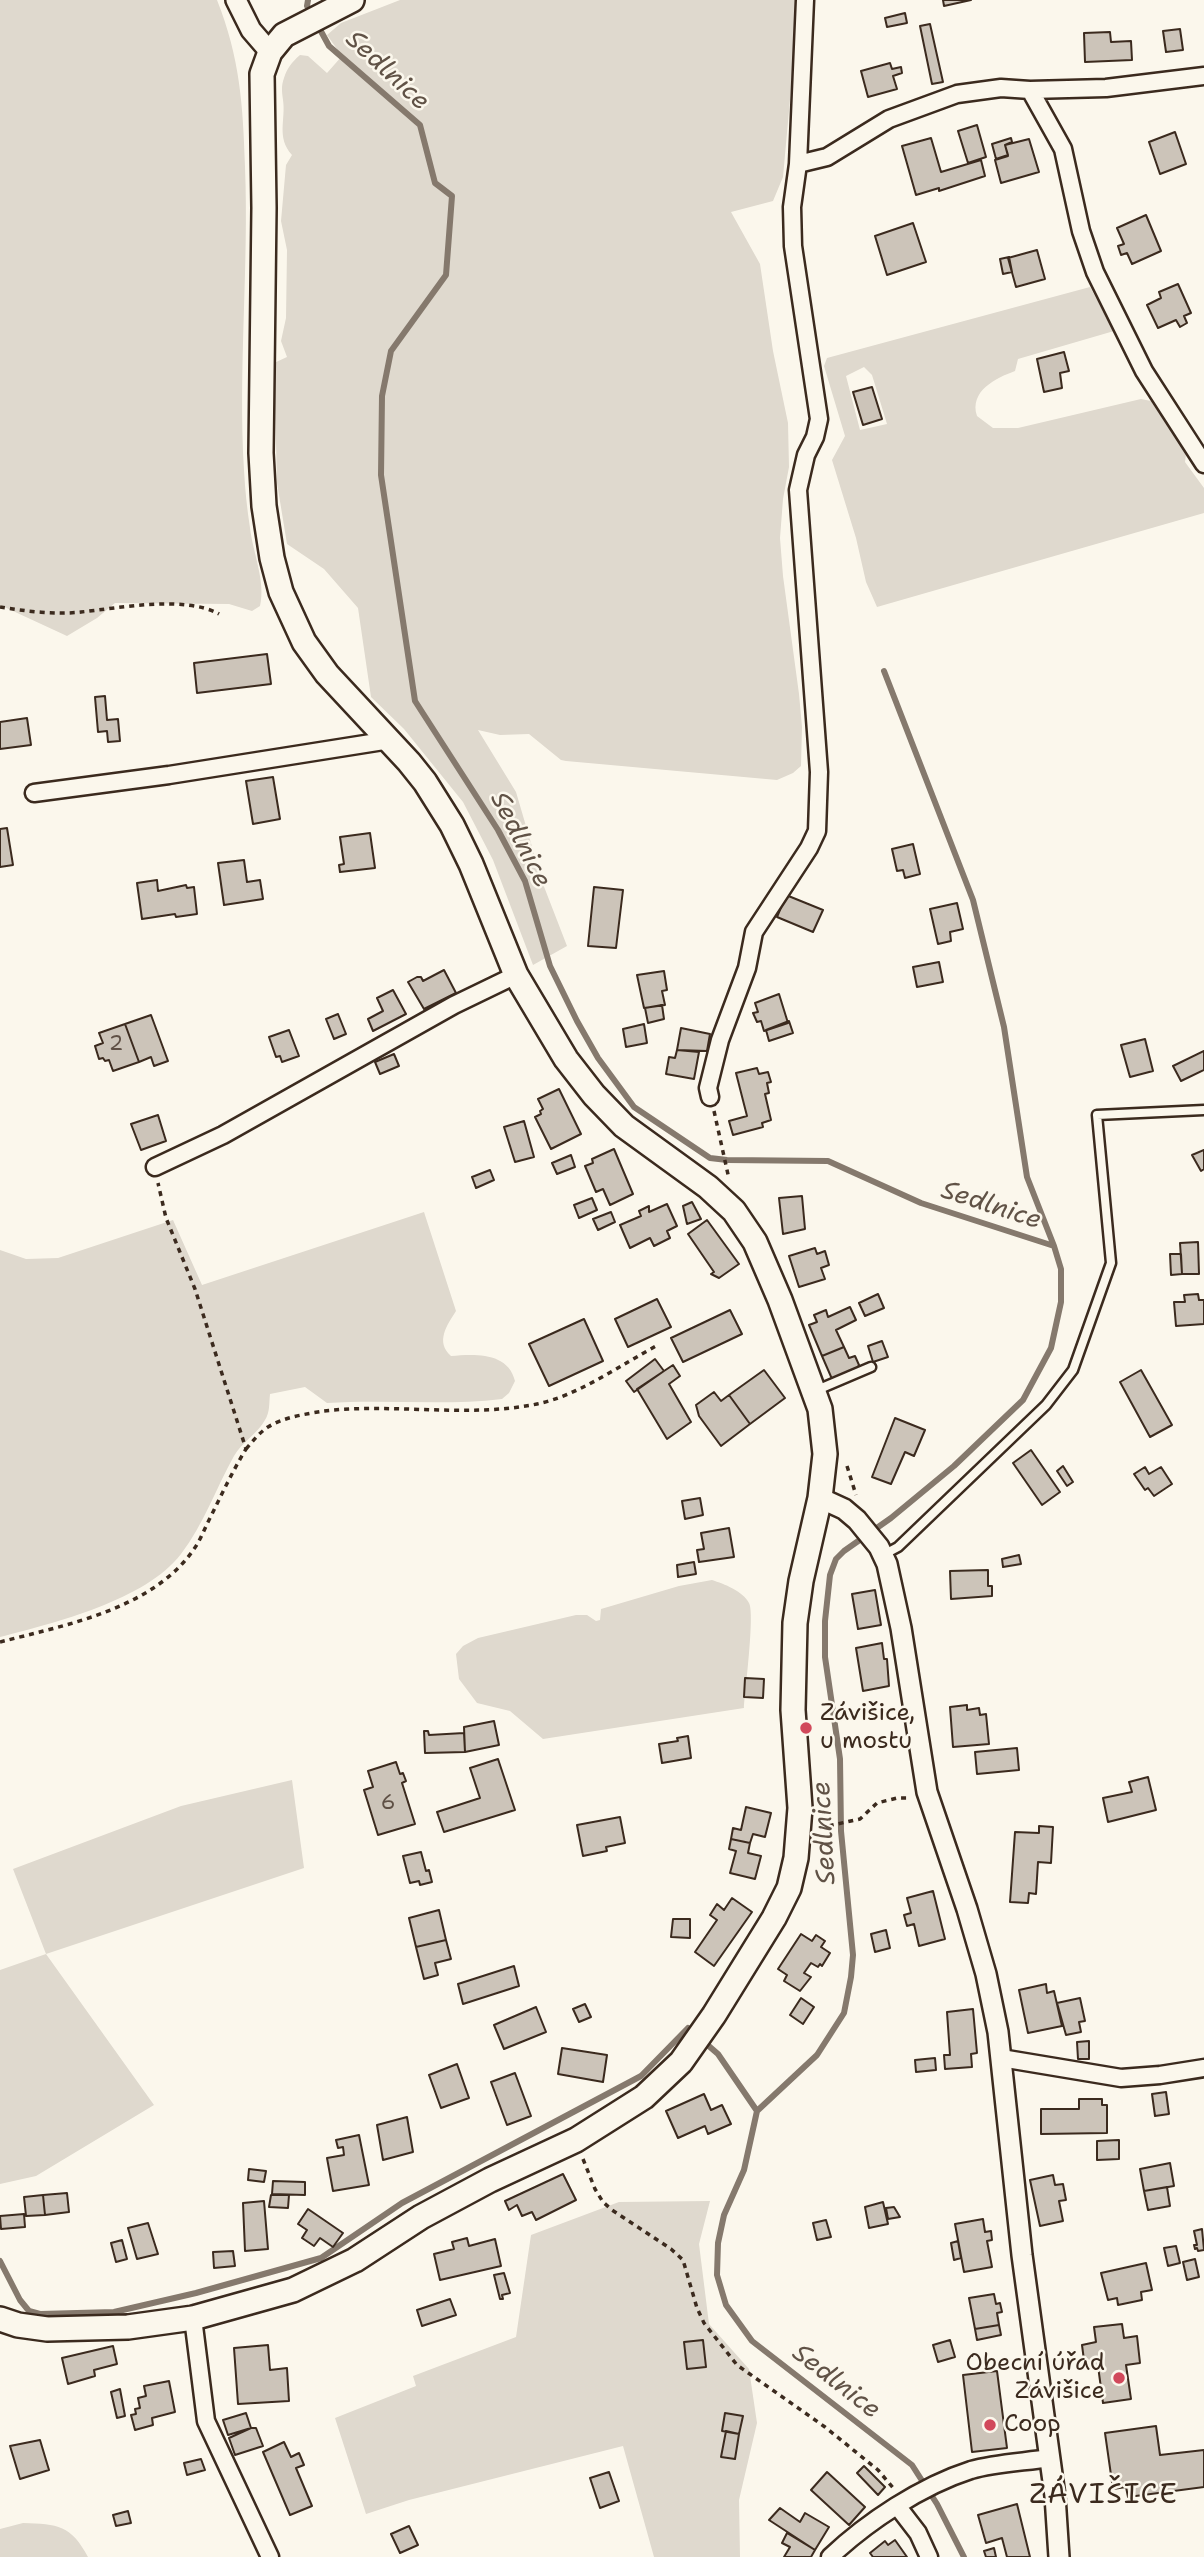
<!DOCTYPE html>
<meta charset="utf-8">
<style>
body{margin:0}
canvas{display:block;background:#fbf7ec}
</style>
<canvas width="1204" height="2557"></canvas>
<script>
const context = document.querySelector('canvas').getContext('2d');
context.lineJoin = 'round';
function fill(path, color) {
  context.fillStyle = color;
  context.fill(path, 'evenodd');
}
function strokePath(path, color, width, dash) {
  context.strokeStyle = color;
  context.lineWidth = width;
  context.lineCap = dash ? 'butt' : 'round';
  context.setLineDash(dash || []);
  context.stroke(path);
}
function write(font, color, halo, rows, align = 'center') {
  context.font = font + ' "Shantell Sans",sans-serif';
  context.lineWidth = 5;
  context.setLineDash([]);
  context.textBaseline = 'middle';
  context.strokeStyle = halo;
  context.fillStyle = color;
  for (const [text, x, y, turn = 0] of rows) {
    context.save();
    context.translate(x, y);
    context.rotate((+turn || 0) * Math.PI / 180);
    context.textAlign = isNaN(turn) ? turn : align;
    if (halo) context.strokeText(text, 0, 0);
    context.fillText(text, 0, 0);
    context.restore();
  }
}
fill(new Path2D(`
 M0 0H217C240 58 243 105 245 167 249 267 238 369 244 470 245 489 247 509 250 528 253 553 266 582 260 606L252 611 229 604 115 603 97 618 67 636 0 605Z
 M400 0H799L783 177 773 201 731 212 760 264 773 351 788 423 789 467 783 499 780 538 783 576 799 694 802 727 801 766 793 773 777 780 566 761 561 760 529 734 500 735 478 730 516 792 543 884 567 946 533 965 493 860 463 802 404 729 371 697 358 608 324 569 287 544 277 483 274 363 287 357 281 341 286 318 287 250 281 221 286 165 292 155C276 137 286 120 283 100 282 92 281 86 284 78 287 68 292 62 300 55L308 56 327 73 342 56 327 35 341 23Z
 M1090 287 1114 331 1018 359 1015 371C996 378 969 391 977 416L993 428H1018L1141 399 1151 401 1186 454 1185 462 1204 488V513L877 607 866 582 856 538 832 460 845 436 824 366 827 358ZM864 367 872 375 887 424 860 430 846 376Z
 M424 1212 456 1311C447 1325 435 1342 451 1356 475 1354 508 1352 515 1381L509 1393 502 1399C444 1406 385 1399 327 1403L305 1387 270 1394C269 1403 270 1412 265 1420 258 1433 242 1442 234 1456 216 1488 204 1524 181 1554 146 1600 55 1623 0 1637V1250L26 1259 58 1258 173 1220 202 1285Z
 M712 1580C724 1584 743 1591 749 1603 755 1613 745 1691 744 1708L543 1739 510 1711 477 1703 459 1679 456 1654 463 1646 478 1638 576 1615H587L596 1621 600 1620 601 1609 679 1586Z
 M292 1780 304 1868 46 1954 154 2105 36 2176 0 2184V1970L46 1954 13 1869 181 1806Z
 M710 2201 699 2244 709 2324 749 2369 757 2423 739 2500 740 2557H654L623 2446 409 2500 366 2514 335 2418 416 2386 413 2376 516 2337 531 2235 619 2202Z
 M23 2523C58 2524 71 2525 88 2557H0V2529Z`), '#dfd9ce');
strokePath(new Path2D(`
 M308 0 307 6 312 14
 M317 24 329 46 420 125 435 183 452 196 446 275 391 351 382 396 381 475 415 701 498 830 525 881 550 966 577 1021 598 1058 634 1107 710 1158 727 1160 828 1161 921 1203 1054 1246 1061 1269V1302L1051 1348 1023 1400 954 1466 891 1518 844 1551 836 1559 830 1575 825 1621V1657L840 1759 841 1831 853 1955 851 1977 844 2013 817 2055 757 2111 744 2170 724 2215 718 2243 717 2275 726 2305 752 2341 912 2465 937 2504 964 2557
 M884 671 973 900 1004 1027 1027 1177 1054 1246
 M703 2041 718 2054 757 2111
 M0 2261 20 2300 29 2311 40 2314 114 2312 196 2293 321 2258 402 2203 641 2076 688 2028 695 2034`), '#85796d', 6);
const building = new Path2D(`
 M943 0H971L944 6Z
 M905 13 907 23 887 27 885 18Z
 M930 24 943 82 932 84 920 26Z
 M1180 29 1183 50 1166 52 1163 31Z
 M1110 32 1111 42 1131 41 1132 60 1085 62 1084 33Z
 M890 63 892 69 901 67 902 73 893 76 897 89 868 97 861 71Z
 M977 125 986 157 968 163 958 131Z
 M1175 132 1186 164 1160 174 1149 142Z
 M931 138 941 172 981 160 985 176 939 191V188L916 195 902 146Z
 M1011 138 1012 142 1005 145 1008 155 996 159 992 144Z
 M1029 139 1039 172 1001 183 995 160 1008 156 1005 145Z
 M1146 215 1161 251 1132 264 1127 253 1121 255 1118 246 1124 244 1117 228Z
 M913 223 926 262 887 275 875 236Z
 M1037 250 1045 279 1016 287 1008 258Z
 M1009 257 1012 272 1003 274 1000 259Z
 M1178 284 1191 313 1184 316 1187 323 1180 327 1176 320 1158 328 1147 305 1161 298 1159 292Z
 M1064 352 1069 371 1060 373 1062 388 1044 392 1037 359Z
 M872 387 882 419 863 425 853 392Z
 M267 654 271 684 197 693 194 663Z
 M105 696 107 720 118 719 120 741 108 742 107 731 98 732 95 697Z
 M27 718 31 745 0 749V722Z
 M273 777 280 819 253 824 246 781Z
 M7 828 13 865 0 867V829Z
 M370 833 375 868 340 872 339 865 344 864 340 837Z
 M913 844 920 874 905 878 903 870 897 871 892 849Z
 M244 860 247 882 260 880 263 899 224 905 218 863Z
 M157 880 158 891 186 885 187 888 194 887 197 914 176 917 175 914 142 919 137 883Z
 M594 887 623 890 616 948 588 946Z
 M786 895 823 910 813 932 777 917Z
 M957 903 963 929 950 932 951 941 938 944 930 909Z
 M939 962 943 982 917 987 913 967Z
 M444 970 456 993 424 1009 408 982 417 977H421L423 981Z
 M664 971 667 990 662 991 665 1005 644 1008 637 975Z
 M393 990 406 1014 373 1031 368 1019 383 1011 377 998Z
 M779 994 788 1023 764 1031 761 1021 757 1022 753 1013 758 1012 755 1003Z
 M662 1005 664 1019 648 1023 645 1008Z
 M338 1014 346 1034 334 1039 326 1019Z
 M151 1015 168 1061 154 1066 151 1057 139 1062 125 1024Z
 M789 1021 793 1033 769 1041 766 1030Z
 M125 1024 139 1062 113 1071 109 1060 105 1061 103 1058 99 1059 95 1046 103 1043 99 1033Z
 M644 1024 647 1043 626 1047 623 1029Z
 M681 1028 710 1034 707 1051 677 1050Z
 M289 1030 299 1056 282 1062 280 1056 276 1057 269 1037Z
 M1145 1039 1153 1071 1130 1077 1121 1045Z
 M677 1050 699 1052 694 1079 666 1074 669 1057 675 1058Z
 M1204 1051V1070L1181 1081 1173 1066Z
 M394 1054 399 1066 380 1074 375 1062Z
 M757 1068 759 1074 768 1072 771 1082 767 1083 769 1093 765 1094 771 1120 762 1123 763 1127 733 1135 729 1121 747 1116 736 1073Z
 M559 1089 581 1134 551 1149 535 1117 541 1114 540 1111 543 1109 538 1099Z
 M158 1115 166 1141 141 1150 131 1124Z
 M524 1121 534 1157 515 1162 504 1127Z
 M614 1149 633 1194 610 1205 603 1189 596 1192 585 1166 593 1163 592 1159Z
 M1204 1150V1169L1201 1171 1192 1155Z
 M571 1155 575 1167 557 1174 552 1163Z
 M490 1170 494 1180 476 1188 472 1177Z
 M802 1196 805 1229 783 1234 779 1198Z
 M592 1198 597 1210 579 1218 574 1205Z
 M692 1202 701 1219 687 1224 683 1206Z
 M667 1204 677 1226 667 1231 670 1238 654 1246 650 1238 630 1248 620 1225 641 1216 639 1211 649 1206V1212Z
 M611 1212 615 1222 598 1230 593 1219Z
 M707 1220 739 1264 719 1278 711 1274 714 1272 688 1234Z
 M1198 1242 1199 1274H1182L1180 1243Z
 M815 1248 817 1254 825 1251 829 1265 821 1268 825 1279 799 1287 789 1256Z
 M1170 1254H1181L1182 1274 1171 1275Z
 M878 1294 884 1308 865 1316 859 1303Z
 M1198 1294 1199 1300H1204V1324L1176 1326 1174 1302H1185L1184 1295Z
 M657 1299 671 1327 628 1347 615 1319Z
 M850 1307 856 1320 836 1330 844 1347 822 1356 809 1325 817 1322 814 1315 826 1310 828 1317Z
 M730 1310 742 1334 683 1362 671 1338Z
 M584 1319 603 1361 549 1386 529 1344Z
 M882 1341 888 1357 873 1362 868 1346Z
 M844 1347 849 1358 855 1356 859 1365 857 1369 832 1379 822 1356Z
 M655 1359 664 1371 634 1392 626 1381Z
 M673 1365 680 1376 669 1384 691 1422 667 1439 637 1389Z
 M764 1370 785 1398 750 1424 729 1395Z
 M1141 1370 1172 1425 1150 1437 1120 1382Z
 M714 1392 721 1401 729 1395 750 1424 721 1446 699 1416 696 1405Z
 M895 1418 925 1430 914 1456 905 1452 891 1484 872 1477Z
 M1031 1450 1060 1492 1042 1505 1013 1463Z
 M1063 1466 1073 1482 1067 1486 1057 1471Z
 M1145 1467 1149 1474 1161 1467 1172 1484 1154 1496 1148 1488 1145 1490 1134 1474Z
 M700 1498 703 1515 685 1519 682 1501Z
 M729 1528 734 1557 699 1562 697 1550 704 1549 701 1533Z
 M1019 1555 1021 1564 1003 1567 1002 1559Z
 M694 1562 696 1574 678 1577 677 1565Z
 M988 1570V1586H992V1596L951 1599 950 1571Z
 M875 1590 881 1625 858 1629 852 1594Z
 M882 1643 884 1659H887L889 1686 863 1691 856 1648Z
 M745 1678 764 1679 763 1698 744 1697Z
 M967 1705V1710L979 1708 980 1715 986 1714 989 1744 953 1747 950 1707Z
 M494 1721 499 1745 465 1752 464 1727Z
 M424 1731H428L429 1735 464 1733 465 1752 425 1753Z
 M688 1736 691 1758 662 1763 659 1744 678 1741 677 1738Z
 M1017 1748 1019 1770 977 1774 975 1752Z
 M498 1759 515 1810 444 1832 437 1812 480 1798 470 1768Z
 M396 1762 400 1774 403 1773 406 1781 402 1783 415 1824 378 1835 364 1790 373 1787 368 1771Z
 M1148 1777 1156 1810 1108 1822 1103 1798 1132 1792 1129 1782Z
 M746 1807 771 1813 765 1837 753 1834 750 1843 731 1839 733 1828 741 1830Z
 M620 1817 625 1843 606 1847 607 1851 583 1856 577 1825Z
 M1039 1826 1053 1827 1051 1863 1038 1862 1036 1894 1029 1893 1028 1903 1010 1902 1015 1832 1039 1833Z
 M731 1839 750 1843 748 1853 761 1856 755 1879 730 1873 736 1851 729 1849Z
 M421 1852 426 1871 429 1870 432 1882 420 1885 419 1881 410 1883 403 1856Z
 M933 1891 945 1939 919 1946 914 1924 907 1926 904 1915 911 1913 907 1898Z
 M732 1898 752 1912 714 1966 695 1952 717 1920 710 1915 717 1904 724 1910Z
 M439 1910 446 1940 416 1947 409 1918Z
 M673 1919H690V1938L671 1937Z
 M886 1930 890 1948 875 1952 871 1934Z
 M801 1934 812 1941 816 1935 825 1941 821 1947 830 1953 822 1966 820 1964 818 1967 811 1963 804 1973 811 1977 800 1991 784 1981 787 1975 778 1969Z
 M446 1940 451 1959 435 1963 438 1975 424 1979 416 1947Z
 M514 1966 519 1986 463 2004 458 1984Z
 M1046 1984 1047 1993 1054 1991 1062 2026 1028 2033 1019 1990Z
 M801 1998 814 2007 803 2024 790 2015Z
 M1080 1998 1085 2021 1079 2022 1081 2032 1066 2035 1057 2003Z
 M585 2004 591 2017 579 2022 573 2009Z
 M536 2007 546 2032 504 2049 494 2025Z
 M973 2009 977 2053 971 2054 972 2067 945 2069 944 2055H950L947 2012Z
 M1089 2041V2059H1078L1077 2042Z
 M562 2048 607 2055 603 2082 558 2074Z
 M935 2058 936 2070 916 2072 915 2060Z
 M457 2064 469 2098 441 2108 429 2075Z
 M515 2073 531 2116 507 2125 491 2082Z
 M1166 2092 1169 2114 1155 2116 1152 2094Z
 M704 2094 711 2110 722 2105 731 2124 708 2134 705 2126 678 2138 666 2111Z
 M1079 2099H1102V2105H1107V2133L1041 2134V2109H1079Z
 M407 2117 413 2152 383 2160 377 2125Z
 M359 2135 369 2185 333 2191 327 2158 344 2155 343 2147 338 2148 336 2140Z
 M1119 2140V2159L1097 2160V2141Z
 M1170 2163 1174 2186 1144 2191 1140 2169Z
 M249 2169 266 2171 264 2182 248 2180Z
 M563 2174 576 2200 536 2220 532 2212 522 2216 517 2205 509 2210 505 2201Z
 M1053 2175 1055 2185 1063 2184 1066 2200 1059 2201 1063 2221 1040 2226 1030 2180Z
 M273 2181 305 2182V2195L272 2194Z
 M1167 2187 1170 2206 1148 2210 1144 2191Z
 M67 2193 69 2212 45 2215 43 2195Z
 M43 2195 45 2215 26 2216 24 2197Z
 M271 2195H289L288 2208 269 2207Z
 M264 2201 268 2249 245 2251 243 2203Z
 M883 2202 888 2224 869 2228 865 2207Z
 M894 2207 900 2217 888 2219 886 2208Z
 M308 2209 343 2233 333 2247 320 2238 314 2246 302 2238 307 2230 298 2224Z
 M24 2214 25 2227 1 2229 0 2216Z
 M983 2219 985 2232 991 2231 992 2240 987 2241 992 2267 964 2272 955 2224Z
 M826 2220 831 2237 817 2240 813 2223Z
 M148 2223 158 2254 137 2259 128 2228Z
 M1202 2229 1204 2250 1198 2251 1197 2248 1195 2249 1194 2245H1197L1194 2231Z
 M467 2238 469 2246 495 2239 501 2266 440 2280 434 2254 454 2249 452 2242Z
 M122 2240 127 2259 116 2262 111 2243Z
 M958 2241 961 2258 954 2260 951 2243Z
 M1176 2246 1180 2263 1168 2266 1164 2248Z
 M233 2251 235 2266 214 2268 213 2252Z
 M1195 2259 1199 2277 1187 2280 1183 2262Z
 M1146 2263 1152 2290 1141 2292 1142 2300 1118 2305 1117 2298 1108 2300 1101 2273Z
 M504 2273 510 2293 502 2295 503 2299H500L494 2275Z
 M994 2294 996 2304 1000 2303 1002 2312 997 2313 999 2325 975 2329 969 2298Z
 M450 2299 456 2315 422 2326 417 2310Z
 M1122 2324 1124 2338 1137 2336 1140 2363 1126 2365 1131 2399 1103 2403 1098 2366 1085 2368 1082 2345 1096 2342 1094 2327Z
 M999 2325 1001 2335 977 2340 975 2329Z
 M703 2340 706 2367 687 2369 684 2342Z
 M950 2340 955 2357 938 2362 933 2345Z
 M268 2345 270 2370 287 2368 289 2401 238 2404 234 2348Z
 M113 2346 117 2364 94 2370 95 2376 68 2384 62 2358Z
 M997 2371 1007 2448 972 2452 963 2375Z
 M169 2381 175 2412 152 2418 153 2425 135 2430 131 2415 136 2414 135 2409 140 2408 138 2398 146 2396 144 2386Z
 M120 2389 125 2416 117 2418 111 2392Z
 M246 2413 251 2428 228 2435 223 2420Z
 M725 2413 743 2416 739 2434 722 2431Z
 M1156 2426 1160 2455 1204 2450V2487L1128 2497 1126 2487 1113 2489 1105 2433Z
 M251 2428H256L263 2446 235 2455 229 2438Z
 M726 2431 739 2434 735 2459 721 2457Z
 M40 2440 49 2470 20 2479 10 2446Z
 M284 2442 291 2457 299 2453 304 2465 296 2468 312 2506 290 2515 263 2452Z
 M201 2459 205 2470 187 2475 184 2463Z
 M864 2466 885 2487 878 2495 857 2473Z
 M609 2472 619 2501 600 2508 590 2478Z
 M827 2472 865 2507 849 2525 811 2490Z
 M1017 2504 1030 2557H1007L1002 2538 986 2543 978 2515Z
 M780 2508 800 2522 805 2513 829 2527 815 2550 769 2520Z
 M128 2511 131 2523 116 2526 113 2515Z
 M409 2526 418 2545 400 2553 391 2534Z
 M787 2533 815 2550 811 2557H784L790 2547 782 2543Z
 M895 2540 907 2557H873L870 2553 885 2541 888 2545Z
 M994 2548 996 2557H986L984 2551Z`);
fill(building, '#ccc4b9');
strokePath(building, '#3b2a1e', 2);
const service = new Path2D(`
 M817 1390 871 1367
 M883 1555 898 1547 1046 1405 1073 1370 1111 1263 1097 1115 1204 1110`);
const minor = new Path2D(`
 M1030 90 1063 149 1081 231 1095 272 1144 371 1204 464
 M798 164 805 0
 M34 793 169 775 390 740
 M710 1097 708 1088 720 1040 747 968 754 932 809 848 817 831 819 772 798 490 806 455 815 437 819 419 793 246 792 207 798 164 827 157 889 119 957 94 1001 88 1030 90 1106 88 1204 76
 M155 1167 223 1135 454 1005 516 975
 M1001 2058 1121 2078 1160 2075 1204 2068
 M193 2318 206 2421 270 2557
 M898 2507 918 2533 929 2557
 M830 2557C867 2522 921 2486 971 2470 995 2463 1024 2462 1050 2458`);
const tertiary = new Path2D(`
 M236 0 251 30 270 52
 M820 1498 844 1509 857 1520 879 1547 887 1564 901 1628 927 1792 967 1909 986 1974 998 2032 1022 2255 1055 2496 1059 2557`);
const secondary = new Path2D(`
 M0 2319 18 2325 47 2329 128 2327 193 2318 293 2290 355 2260 421 2217 490 2180 576 2140 644 2097 681 2062 714 2015 774 1918 789 1888 796 1858 800 1808 793 1710 795 1623 801 1581 820 1498 825 1454 820 1409 780 1300 755 1242 734 1211 708 1187 624 1126 594 1095 566 1059 516 975 471 864 452 825 425 782 409 762 327 674 304 642 281 592 272 558 264 506 261 453 264 208 262 74 270 52 284 35 352 0`);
strokePath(service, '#3b2a1e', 13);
strokePath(minor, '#3b2a1e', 21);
strokePath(tertiary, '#3b2a1e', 24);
strokePath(secondary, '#3b2a1e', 28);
strokePath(new Path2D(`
 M0 607C23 611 57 615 81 612 119 608 185 595 219 614
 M714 1111 729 1179
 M246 1449C253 1441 259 1433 268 1427 284 1417 306 1414 324 1411 394 1403 468 1418 537 1404 577 1396 621 1365 656 1346
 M847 1466 856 1495
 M0 1642C66 1625 153 1609 194 1549 200 1541 204 1530 209 1520 221 1496 232 1472 246 1449L195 1289 166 1218 158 1183
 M819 1828 860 1819 877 1803 897 1798H911
 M583 2159 595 2189 603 2202 612 2210 671 2249 683 2260 697 2308 704 2323 737 2365 825 2427 878 2470 894 2489`), '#3b2a1e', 3.5, [5, 5]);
strokePath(service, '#fbf7ec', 8);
strokePath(minor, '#fbf7ec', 16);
strokePath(tertiary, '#fbf7ec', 19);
strokePath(secondary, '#fbf7ec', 23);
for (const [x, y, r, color] of [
 [806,1728,7,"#d1495b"],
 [1119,2378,7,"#d1495b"],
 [990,2425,7,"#d1495b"]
]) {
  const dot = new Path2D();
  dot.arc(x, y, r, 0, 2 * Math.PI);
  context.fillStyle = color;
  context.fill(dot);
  strokePath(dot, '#fbf7ec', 2.5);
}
write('21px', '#5f5045', null, [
 ["2",116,1045],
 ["6",388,1804]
]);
write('24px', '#3b2a1e', '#fbf7ec', [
 ["Závišice,",820,1714],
 ["u mostu",820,1742],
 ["Obecní úřad",1105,2364,"right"],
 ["Závišice",1105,2392,"right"],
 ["Coop",1004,2425]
], 'left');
write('italic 26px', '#605246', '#fbf7ec', [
 ["Sedlnice",387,71,43],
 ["Sedlnice",520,840,63],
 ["Sedlnice",991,1206,18],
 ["Sedlnice",825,1833,-93],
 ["Sedlnice",836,2382,38]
]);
context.letterSpacing = '2px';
write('28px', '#3b2a1e', '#fbf7ec', [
 ["ZÁVIŠICE",1104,2496]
]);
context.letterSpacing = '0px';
</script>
